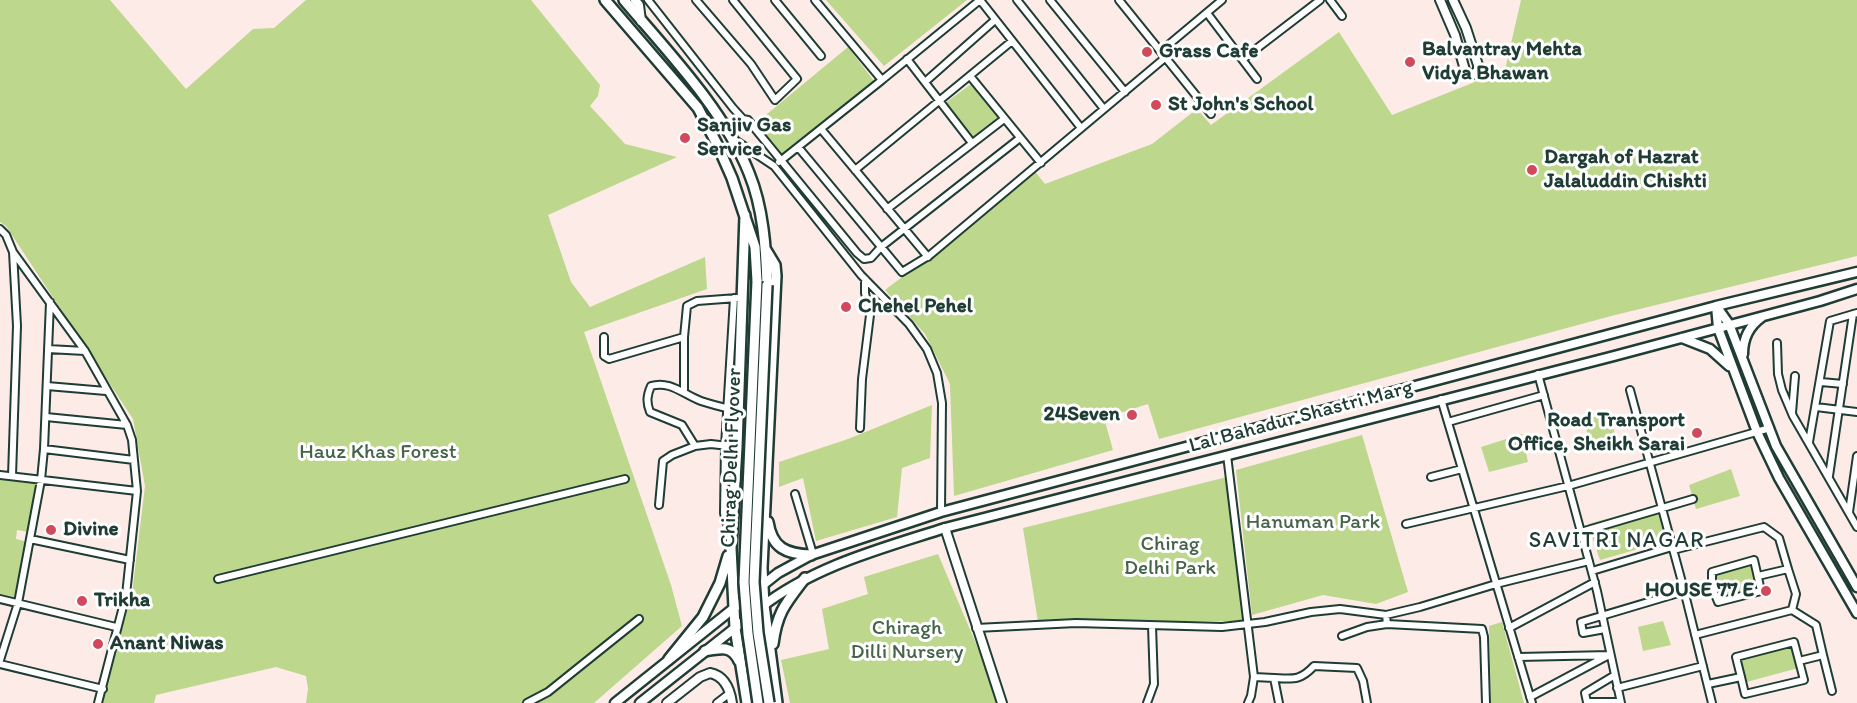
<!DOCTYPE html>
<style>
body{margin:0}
canvas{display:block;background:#fcebe7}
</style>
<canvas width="1857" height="703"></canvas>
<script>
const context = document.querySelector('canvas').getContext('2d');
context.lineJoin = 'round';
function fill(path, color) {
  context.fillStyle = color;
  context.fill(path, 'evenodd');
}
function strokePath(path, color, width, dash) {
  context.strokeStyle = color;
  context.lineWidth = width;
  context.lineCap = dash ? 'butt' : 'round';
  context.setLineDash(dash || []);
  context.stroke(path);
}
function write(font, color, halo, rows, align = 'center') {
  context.font = font + ' Itim,sans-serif';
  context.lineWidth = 6;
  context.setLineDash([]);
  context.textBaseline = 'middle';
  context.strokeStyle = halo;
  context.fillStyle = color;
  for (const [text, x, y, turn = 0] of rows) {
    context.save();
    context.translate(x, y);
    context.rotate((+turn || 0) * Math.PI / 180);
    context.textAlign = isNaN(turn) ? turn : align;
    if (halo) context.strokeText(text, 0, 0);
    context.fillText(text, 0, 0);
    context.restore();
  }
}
fill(new Path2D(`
 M0 0H110L186 89 253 29 274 28 306 0H531L600 85 598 96 590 106 625 144 677 157 548 215 571 282 590 307 705 257 707 289 584 332 671 585 682 626 594 703H306L308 689 306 676 276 667 156 695 154 703H101L132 594 145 486 133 419 6 226 0 222Z
 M826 0H967L884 66Z
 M1521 0H1857V256L1611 316 1159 439 1148 404 1104 418 1113 450 954 496 950 384 925 334 885 290 931 255 1033 169 1045 184 1152 144 1197 109 1211 125 1339 32 1392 115 1505 70Z
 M848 47 874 81 780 155 755 124Z
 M971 84 1000 119 973 139 944 104Z
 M932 405 930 458 902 468 897 517 816 541 803 478 779 487V462L848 439Z
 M1609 411 1616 438 1591 446 1584 421Z
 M1522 434 1528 462 1489 472 1481 447Z
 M1362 435 1408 592 1376 604 1323 595 1252 615 1236 470Z
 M1731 469 1740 496 1696 509 1689 485Z
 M1227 477 1245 621 1038 622 1023 528Z
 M0 479 37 483 29 532 17 530 16 539 28 542 16 598 0 595Z
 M1657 505 1666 541 1600 560 1588 524Z
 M938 554 996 691 998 703H790L781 660 829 649 822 609 868 594 864 577Z
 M1754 560 1761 587 1719 598 1712 572Z
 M1663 621 1671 645 1643 651 1638 627Z
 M1502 622 1524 703H1491L1489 626Z
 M1794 642 1802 667 1743 683 1736 657Z`), '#bdd78d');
const minor = new Path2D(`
 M648 0 733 108 743 119 748 120 857 253 864 259 871 258 881 247 1020 138
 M696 0 751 64 775 100 797 79 733 0
 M775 0 821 56
 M1017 0 1104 109
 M1050 0 1125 92
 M1119 0 1211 114
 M1330 0 1342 16
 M1207 13 1257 79
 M1161 51 1222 0
 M907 59 972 143
 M1243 59 1320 0
 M970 76 1041 163
 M882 80 980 0 1081 128
 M925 82 995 20
 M821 129 928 257
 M735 140 774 166 861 275 909 324 927 349 937 373 942 403 941 512
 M798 147 902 272 930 255 1166 57
 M779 162 882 80 815 0
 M855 170 1012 41
 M887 209 1004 119
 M0 229 6 235 13 252 85 351 127 425 132 440 137 491 126 595 98 703
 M604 337V356L609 359 684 337
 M1777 343 1778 374 1782 390 1793 416 1857 527
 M48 349 85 351
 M1538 374 1597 591 1621 703
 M1821 382 1843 384
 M47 386 106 391
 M1630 390 1683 586 1712 703
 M684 392V337L687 306 697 301 737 298
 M1441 399 1532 703
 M1816 407 1857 412
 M1792 413 1795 376
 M46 417 127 425
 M1448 422 1544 395
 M860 428 862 379 870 315 865 293V279
 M1809 442 1830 321 1857 313
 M737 447 711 444 695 446 682 425 650 412C646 402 647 395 651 386 670 380 684 395 701 401 713 405 726 408 738 411
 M44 449 134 460
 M1227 455 1254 677 1251 696 1248 703
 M0 475 137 491
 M12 476 17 326 13 252
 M1829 476 1853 314
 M1431 477 1462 469
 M795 494 813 554
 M659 505 663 461 672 455 695 446
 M1849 512 1857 456
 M1406 524 1568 486 1770 428
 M731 530 726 522 724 513 725 446 734 298
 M1581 532 1693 499
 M30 539 130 560
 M1673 550 1764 527 1779 538 1788 569 1758 576
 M1592 571 1672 547
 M218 579 625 479
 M0 599 116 627
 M1792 610 1816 625 1823 655 1799 661
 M1386 615 1387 624 1482 629 1484 637 1486 703
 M976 628 1076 623 1222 627 1265 622 1311 612 1340 609 1386 615 1420 607 1496 584 1589 561
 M1509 628 1595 582
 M1605 629 1583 633 1581 622 1685 591 1712 587 1718 602 1761 591 1754 560 1712 572V587
 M1695 635 1792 610 1796 594 1788 569
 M1342 636 1367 627 1387 624
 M1823 655 1832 691
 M1518 657 1610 655
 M0 660 18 603 41 480 44 449 50 302
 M0 664 103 689
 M1615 675 1585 693 1587 702H1620
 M1254 677 1274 678 1279 703
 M1274 678C1293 679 1300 681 1314 666L1357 668 1363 681 1367 703
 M1708 684 1741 677 1745 694 1804 680 1794 642 1736 657 1741 677
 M1617 688 1703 666
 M1530 697 1607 656
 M527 703 548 692 639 619
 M717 703 730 693
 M1147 703 1154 684 1152 626`);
const tertiary = new Path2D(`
 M635 0 639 5 641 21
 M1440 0 1455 35 1465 70 1468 74H1474L1478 70V65L1466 28 1453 0
 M945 528 1002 703
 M667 703 700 677 710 673C725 676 730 689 732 703`);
const secondary = new Path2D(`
 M1716 306 1718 328 1757 432 1779 478 1857 613
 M1717 307 1729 324 1776 446 1857 587
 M1682 338 1710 349 1729 366
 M1743 354C1743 339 1749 326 1762 317
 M759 588 778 573 811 555 941 512 1716 306 1857 272
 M760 608C814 566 880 549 945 528L1614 356 1820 301 1857 289
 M615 703 749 596
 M640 703 750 616`);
const primary = new Path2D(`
 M605 0 698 108 717 144 732 178 755 247 757 281
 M624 0C668 52 724 110 749 173 763 207 766 248 767 285
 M745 215 737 447 731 548 735 628 747 703
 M766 250 775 265 776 276 762 568 764 605 777 703
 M768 522C772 548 786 554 811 555
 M773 644C777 612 786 603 805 578
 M705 651C720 648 732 645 739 661
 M669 659 703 617 720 583 728 556`);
strokePath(minor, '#1f3d34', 10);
strokePath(tertiary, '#1f3d34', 12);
strokePath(secondary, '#1f3d34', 13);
strokePath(primary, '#1f3d34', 14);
strokePath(minor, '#fff', 6);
strokePath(tertiary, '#fff', 8);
strokePath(secondary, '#fff', 8);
strokePath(primary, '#fff', 9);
const primaryBridge = new Path2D(`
 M757 281 744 582 748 634 758 703
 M767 285 754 582 758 633 769 703`);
strokePath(primaryBridge, '#1f3d34', 14, []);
strokePath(primaryBridge, '#fff', 9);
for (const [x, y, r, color] of [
 [1147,52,6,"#d1495b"],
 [1410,62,6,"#d1495b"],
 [1156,105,6,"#d1495b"],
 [685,138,6,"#d1495b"],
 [1532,170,6,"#d1495b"],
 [846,307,6,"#d1495b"],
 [1132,415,6,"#d1495b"],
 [1697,433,6,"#d1495b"],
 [51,530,6,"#d1495b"],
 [1766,591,6,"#d1495b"],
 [82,601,6,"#d1495b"],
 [98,644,6,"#d1495b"]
]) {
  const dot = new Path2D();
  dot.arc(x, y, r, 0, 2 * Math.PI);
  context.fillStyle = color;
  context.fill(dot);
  strokePath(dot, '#fff', 2);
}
write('bold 21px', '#1f3d34', '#fff', [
 ["Balvantray Mehta",1422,50],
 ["Vidya Bhawan",1422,74],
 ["Grass Cafe",1159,52],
 ["St John's School",1168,105],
 ["Sanjiv Gas",697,126],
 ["Service",697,150],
 ["Dargah of Hazrat",1544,158],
 ["Jalaluddin Chishti",1544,182],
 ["Chehel Pehel",858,307],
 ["24Seven",1120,415,"right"],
 ["Road Transport",1685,421,"right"],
 ["Office, Sheikh Sarai",1685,445,"right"],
 ["Divine",63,530],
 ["HOUSE 77 E",1754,591,"right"],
 ["Trikha",94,601],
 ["Anant Niwas",110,644]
], 'left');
write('21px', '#1f3d34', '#fff', [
 ["Lal Bahadur Shastri Marg",1301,417,-15],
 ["Chirag Delhi Flyover",732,458,-88]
]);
write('21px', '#46644a', '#fff', [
 ["Hauz Khas Forest",378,453],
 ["Hanuman Park",1313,523],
 ["Chirag",1170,545],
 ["Delhi Park",1170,569],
 ["Chiragh",907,629],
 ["Dilli Nursery",907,653]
]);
context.letterSpacing = '1.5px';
write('22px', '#1f3d34', '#fff', [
 ["SAVITRI NAGAR",1617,541]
]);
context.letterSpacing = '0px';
</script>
